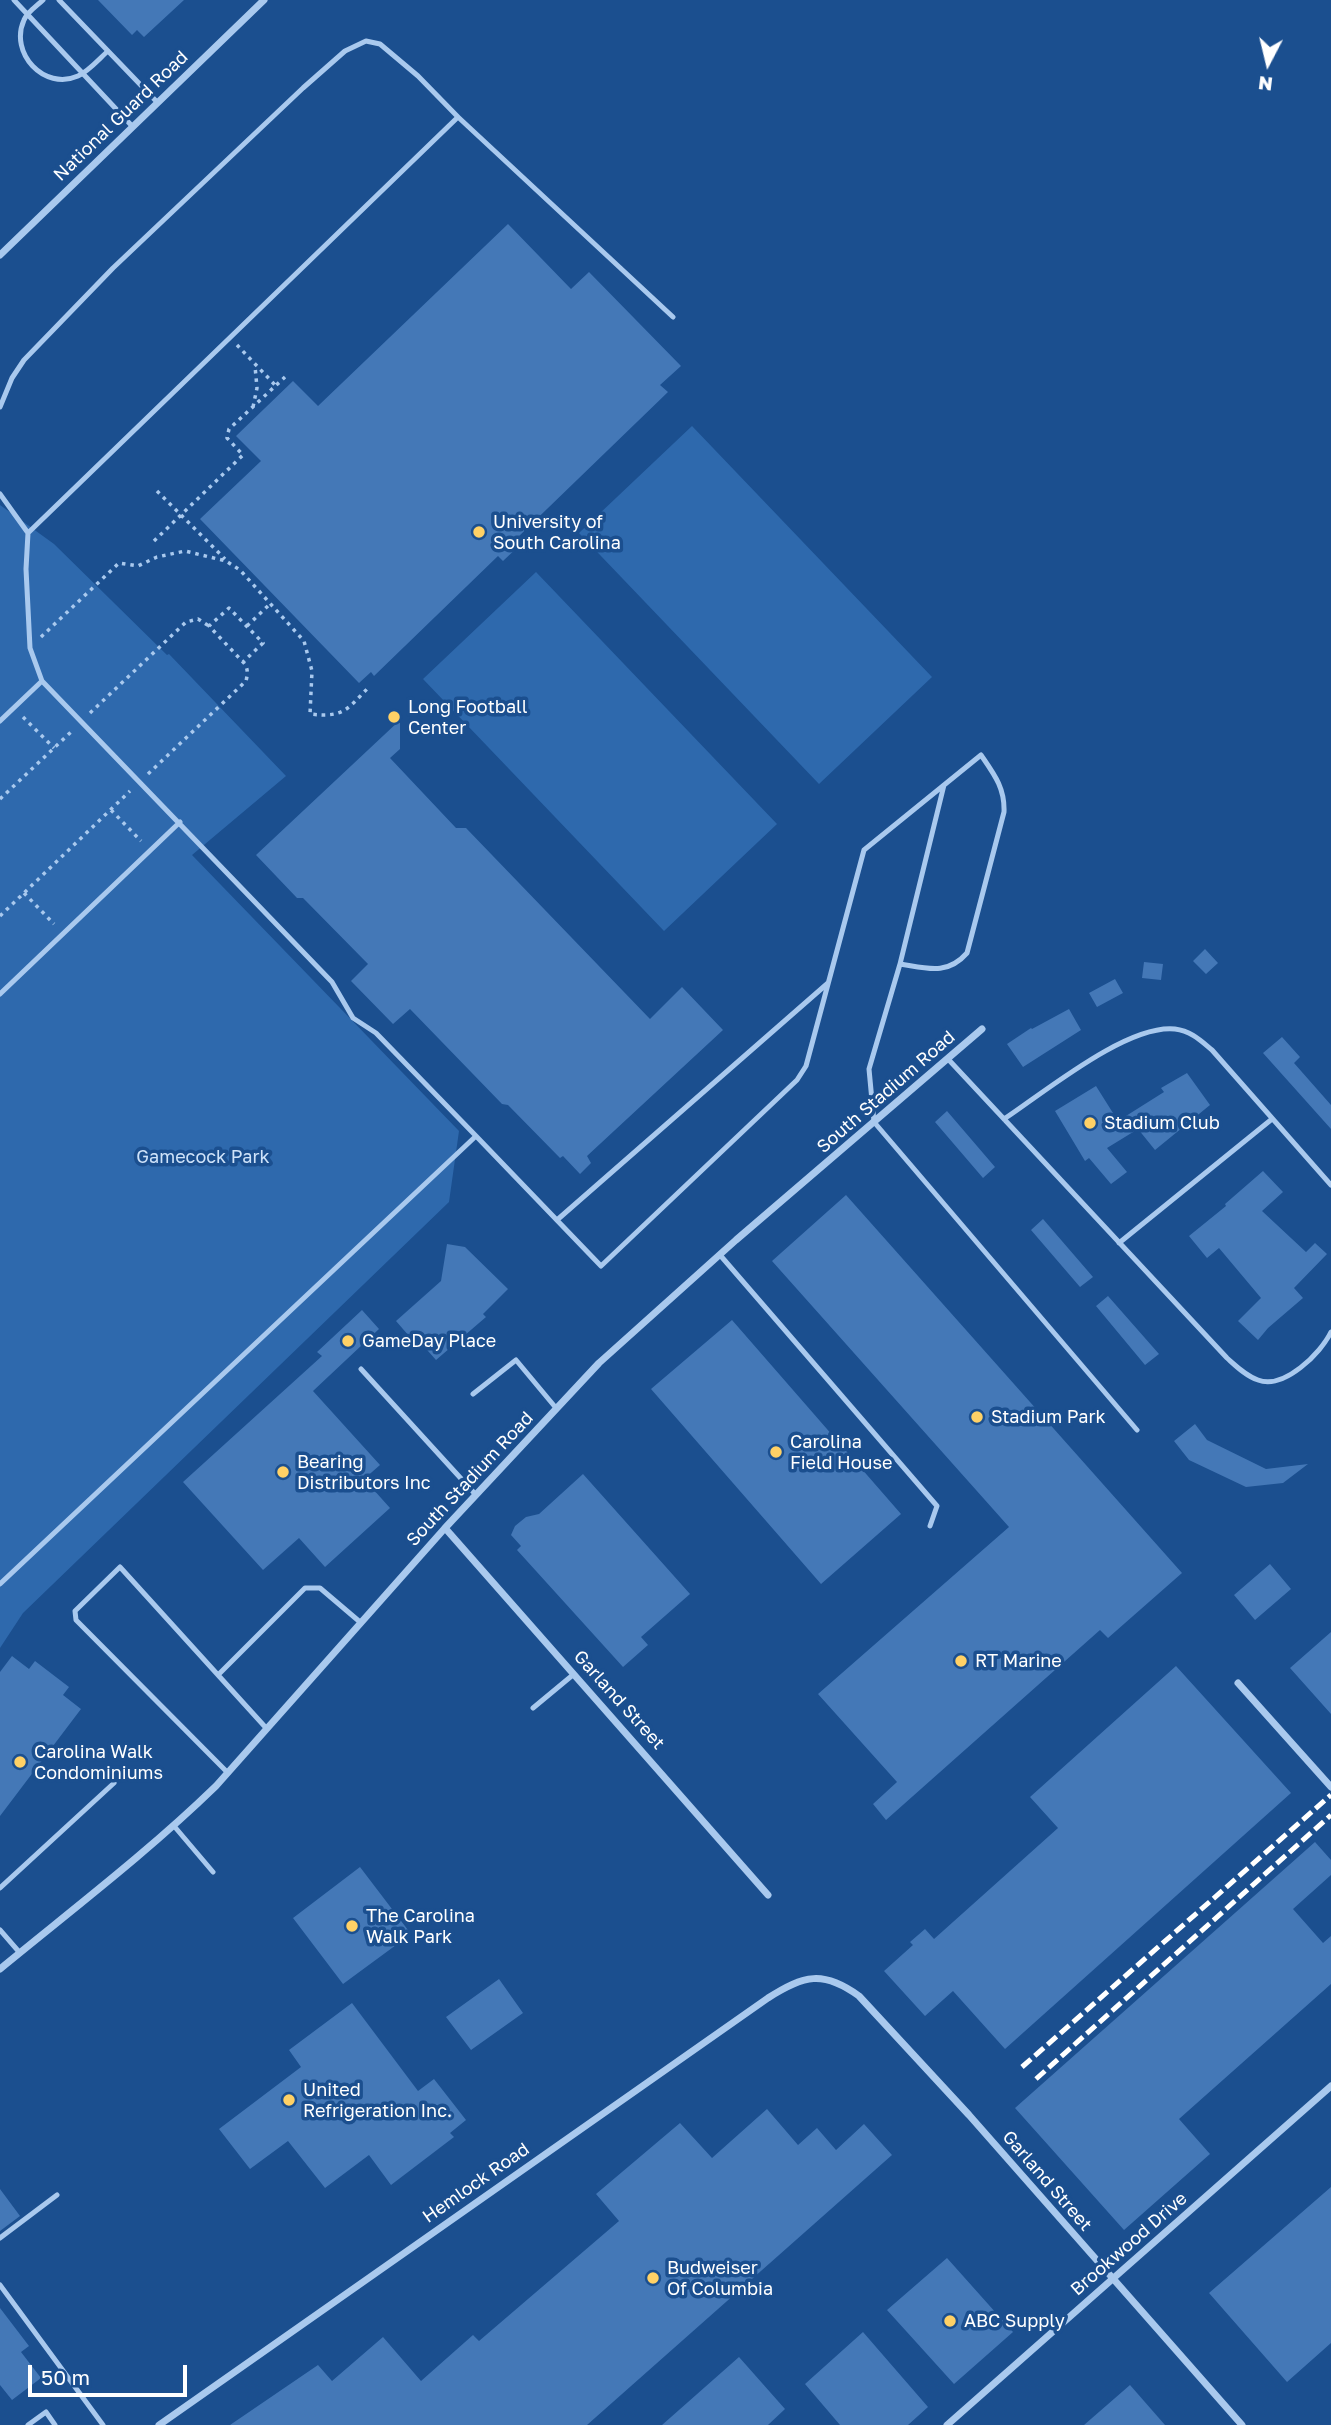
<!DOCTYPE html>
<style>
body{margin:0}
#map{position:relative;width:1331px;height:2425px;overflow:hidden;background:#1b4f8f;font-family:"Golos Text",sans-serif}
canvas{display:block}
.north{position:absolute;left:1233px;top:28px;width:70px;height:70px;-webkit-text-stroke:5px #1b4f8f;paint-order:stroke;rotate:187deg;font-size:19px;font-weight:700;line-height:28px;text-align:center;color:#fff}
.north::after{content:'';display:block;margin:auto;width:24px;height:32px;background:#fff;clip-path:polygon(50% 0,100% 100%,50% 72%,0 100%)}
.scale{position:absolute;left:28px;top:2365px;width:159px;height:32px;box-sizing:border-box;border:4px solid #fff;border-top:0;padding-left:9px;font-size:21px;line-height:24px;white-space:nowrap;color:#fff;-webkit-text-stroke:5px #1b4f8f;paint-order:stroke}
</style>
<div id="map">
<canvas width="1331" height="2425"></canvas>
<div class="north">N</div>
<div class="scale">50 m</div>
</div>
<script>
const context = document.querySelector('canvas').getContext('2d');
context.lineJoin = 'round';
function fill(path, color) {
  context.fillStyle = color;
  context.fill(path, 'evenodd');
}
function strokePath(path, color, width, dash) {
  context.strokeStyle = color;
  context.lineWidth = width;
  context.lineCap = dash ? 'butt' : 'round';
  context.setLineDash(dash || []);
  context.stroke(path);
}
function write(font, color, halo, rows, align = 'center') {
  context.font = font + ' "Golos Text",sans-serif';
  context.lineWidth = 7;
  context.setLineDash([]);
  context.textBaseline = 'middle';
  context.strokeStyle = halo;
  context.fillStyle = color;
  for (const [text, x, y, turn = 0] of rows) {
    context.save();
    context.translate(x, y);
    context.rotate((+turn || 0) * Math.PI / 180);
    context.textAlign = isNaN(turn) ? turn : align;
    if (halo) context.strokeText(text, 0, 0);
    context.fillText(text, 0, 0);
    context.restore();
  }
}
fill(new Path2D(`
 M692 426 932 677 819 784 579 533Z
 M0 505 54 544 167 655 169 654 286 776 192 855 459 1131 449 1202 23 1613 0 1648Z
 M536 572 777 824 664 931 423 679Z`), '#2e69ad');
fill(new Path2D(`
 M98 0H184L144 37 137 30 132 35Z
 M508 224 571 289 589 272 681 366 660 385 668 392 517 538 522 543 503 561 498 556 374 676 371 672 359 683 200 519 261 461 236 436 293 381 318 406Z
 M400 720V749L390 758 456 828H466L650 1019 682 987 723 1030 587 1156 591 1163 580 1174 563 1156 560 1158 508 1105 502 1104 410 1009 393 1024 351 981 368 964 303 898H297L256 855Z
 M1205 949 1218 963 1206 974 1193 961Z
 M1144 962 1163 964 1161 980 1142 978Z
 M1115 979 1123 993 1097 1007 1089 993Z
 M1069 1009 1081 1030 1023 1067 1007 1044 1031 1028 1032 1029Z
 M1282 1037 1300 1057 1294 1063 1331 1105V1129L1263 1053Z
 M1187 1073 1210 1105 1155 1150 1138 1129 1107 1148 1127 1172 1111 1184 1089 1158 1085 1161 1055 1111 1096 1086 1118 1121 1164 1092 1161 1088Z
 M947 1111 995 1167 983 1178 935 1122Z
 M1263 1171 1283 1192 1262 1211 1306 1252 1315 1243 1327 1254 1294 1288 1303 1298 1268 1328 1258 1340 1238 1321 1261 1298 1219 1248 1207 1258 1189 1236 1226 1206 1225 1204Z
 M846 1195 1182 1573 1108 1638 1100 1630 886 1820 873 1804 897 1782 818 1694 1009 1527 772 1261Z
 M1043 1219 1093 1277 1080 1287 1031 1230Z
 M447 1244 465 1247 508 1289 483 1314 486 1317 436 1360 412 1333 409 1336 396 1321 441 1281Z
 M1108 1296 1159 1354 1145 1365 1096 1306Z
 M362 1310 379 1329 313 1391 380 1465 364 1479 390 1508 325 1567 299 1538 263 1570 183 1482 322 1356 317 1352Z
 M732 1320 901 1514 821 1584 651 1389Z
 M1195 1424 1207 1440 1266 1469 1308 1464 1283 1483 1246 1487 1189 1460 1174 1441Z
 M583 1474 690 1594 641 1637 648 1645 623 1667 517 1550 521 1546 511 1535 515 1526 526 1517 539 1514Z
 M1270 1564 1291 1589 1255 1620 1234 1595Z
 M1331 1632V1714L1290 1668Z
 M12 1656 29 1669 35 1661 69 1687 63 1695 81 1709 0 1816V1672Z
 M1176 1666 1291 1793 1005 2049 953 1991 925 2016 884 1971 913 1945 910 1942 925 1929 934 1939 1058 1828 1030 1797Z
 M1315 1842 1331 1860V1875L1293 1909 1323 1943 1331 1936V1984L1179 2119 1210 2154 1124 2230 1015 2108Z
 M360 1867 411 1934 343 1984 293 1918Z
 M499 1979 523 2013 471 2050 446 2017Z
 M352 2003 418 2091 434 2079 466 2120 450 2133 454 2137 391 2185 369 2155 325 2188 288 2141 250 2169 219 2129 301 2067 289 2050Z
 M767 2109 798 2145 817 2128 836 2150 864 2124 892 2155 587 2425H230L318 2365 332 2381 383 2337 421 2381 473 2335 479 2341 619 2221 596 2194 680 2123 712 2158Z
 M1331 2187V2343L1287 2382 1209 2293Z
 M0 2189 20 2216 0 2231Z
 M947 2258 1013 2332 954 2384 887 2310Z
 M0 2308 29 2346 21 2352 41 2378 12 2400 0 2385Z
 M863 2332 928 2407 908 2425H840L805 2384Z
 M739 2357 785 2409 768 2425H662Z
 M1130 2385 1165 2425H1084Z`), '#4478b7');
strokePath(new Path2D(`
 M237 345 276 386
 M253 407 257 388 255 366
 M157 491 225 559
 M154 541 243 455 227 438 229 429 285 377
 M247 626 271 603
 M41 637 119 563 138 566 157 557 185 551 226 561 240 570 304 641 312 671 310 714C345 718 347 709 370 686
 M90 713 186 622 198 619 209 626
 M23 717 54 748
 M148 774 246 681C248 673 248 667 243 662L209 626 229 608 263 643 243 662
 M0 799 72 731
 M111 810 141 841
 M24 893 54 924
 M0 916 130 791`), '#a9c9ee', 3.5, [3.5, 5]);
strokePath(new Path2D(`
 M14 0 132 126
 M43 0C37 6 27 12 24 20 9 53 44 91 78 76 89 71 99 59 108 51
 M59 0 157 102
 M0 407 12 378 24 360 113 268 303 88 345 51 366 41 380 44 418 76 458 117 673 317
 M0 494 28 533 26 569 30 648 42 681 0 721
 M28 533 458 117
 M900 964 869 1069 874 1122 1137 1430
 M0 994 180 822
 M948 1059 1227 1358C1236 1366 1246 1376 1258 1380 1284 1390 1321 1353 1331 1332
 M1004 1119C1045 1092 1127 1024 1175 1029 1191 1031 1201 1041 1212 1050L1331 1185
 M476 1136 601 1266 797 1080 806 1066 864 850 981 755C994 774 1005 788 1004 812L967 953C947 976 926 968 900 964L944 785
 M557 1220 828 983
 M1119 1243 1272 1119
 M720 1255 937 1506 930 1526
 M361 1369 476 1495
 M473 1394 516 1360 556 1408
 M0 1584 476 1136 376 1033 353 1018 332 982 42 681
 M218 1675 305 1588H320L360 1622
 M533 1708 574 1674
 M228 1773 76 1620 75 1611 120 1567 267 1729
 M174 1826 213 1872
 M0 1888 114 1783
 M0 1930 20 1953
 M0 2238 57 2195
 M0 2285 103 2425
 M28 2425 46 2412 55 2425`), '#a9c9ee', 5);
strokePath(new Path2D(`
 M0 255 264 0
 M445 1528 768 1895
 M1238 1683 1331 1787
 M0 1969C73 1909 148 1852 216 1786L445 1528 599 1363 736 1240 982 1029
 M159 2425 768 1998C804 1975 823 1970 859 1996L969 2115 1242 2425
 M947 2425 1331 2086`), '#a9c9ee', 7);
strokePath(new Path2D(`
 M1022 2067 1331 1795
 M1036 2079 1331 1815`), '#fff', 5, [12, 5]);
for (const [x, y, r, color] of [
 [479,532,7,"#ffd166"],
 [394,717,7,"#ffd166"],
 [1090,1123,7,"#ffd166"],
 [348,1341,7,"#ffd166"],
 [977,1417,7,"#ffd166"],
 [776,1452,7,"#ffd166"],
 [283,1472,7,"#ffd166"],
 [961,1661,7,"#ffd166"],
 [20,1762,7,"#ffd166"],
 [352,1926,7,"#ffd166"],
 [289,2100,7,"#ffd166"],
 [653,2278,7,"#ffd166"],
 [950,2321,7,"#ffd166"]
]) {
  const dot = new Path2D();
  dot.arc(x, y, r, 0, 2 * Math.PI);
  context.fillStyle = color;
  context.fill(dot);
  strokePath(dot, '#1b4f8f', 2.5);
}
write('18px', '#fff', '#1b4f8f', [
 ["National Guard Road",121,116,-44],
 ["South Stadium Road",886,1092,-41],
 ["South Stadium Road",470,1479,-47],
 ["Garland Street",619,1700,48],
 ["Garland Street",1047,2181,49],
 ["Hemlock Road",476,2183,-35],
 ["Brookwood Drive",1129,2244,-41]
]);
write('18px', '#fff', '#1b4f8f', [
 ["University of",493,522],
 ["South Carolina",493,543],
 ["Long Football",408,707],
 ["Center",408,728],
 ["Stadium Club",1104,1123],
 ["GameDay Place",362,1341],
 ["Stadium Park",991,1417],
 ["Carolina",790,1442],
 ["Field House",790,1463],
 ["Bearing",297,1462],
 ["Distributors Inc",297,1483],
 ["RT Marine",975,1661],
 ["Carolina Walk",34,1752],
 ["Condominiums",34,1773],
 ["The Carolina",366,1916],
 ["Walk Park",366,1937],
 ["United",303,2090],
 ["Refrigeration Inc.",303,2111],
 ["Budweiser",667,2268],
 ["Of Columbia",667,2289],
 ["ABC Supply",964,2321]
], 'left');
write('18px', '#cfe3fa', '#1b4f8f', [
 ["Gamecock Park",203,1157]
]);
</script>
